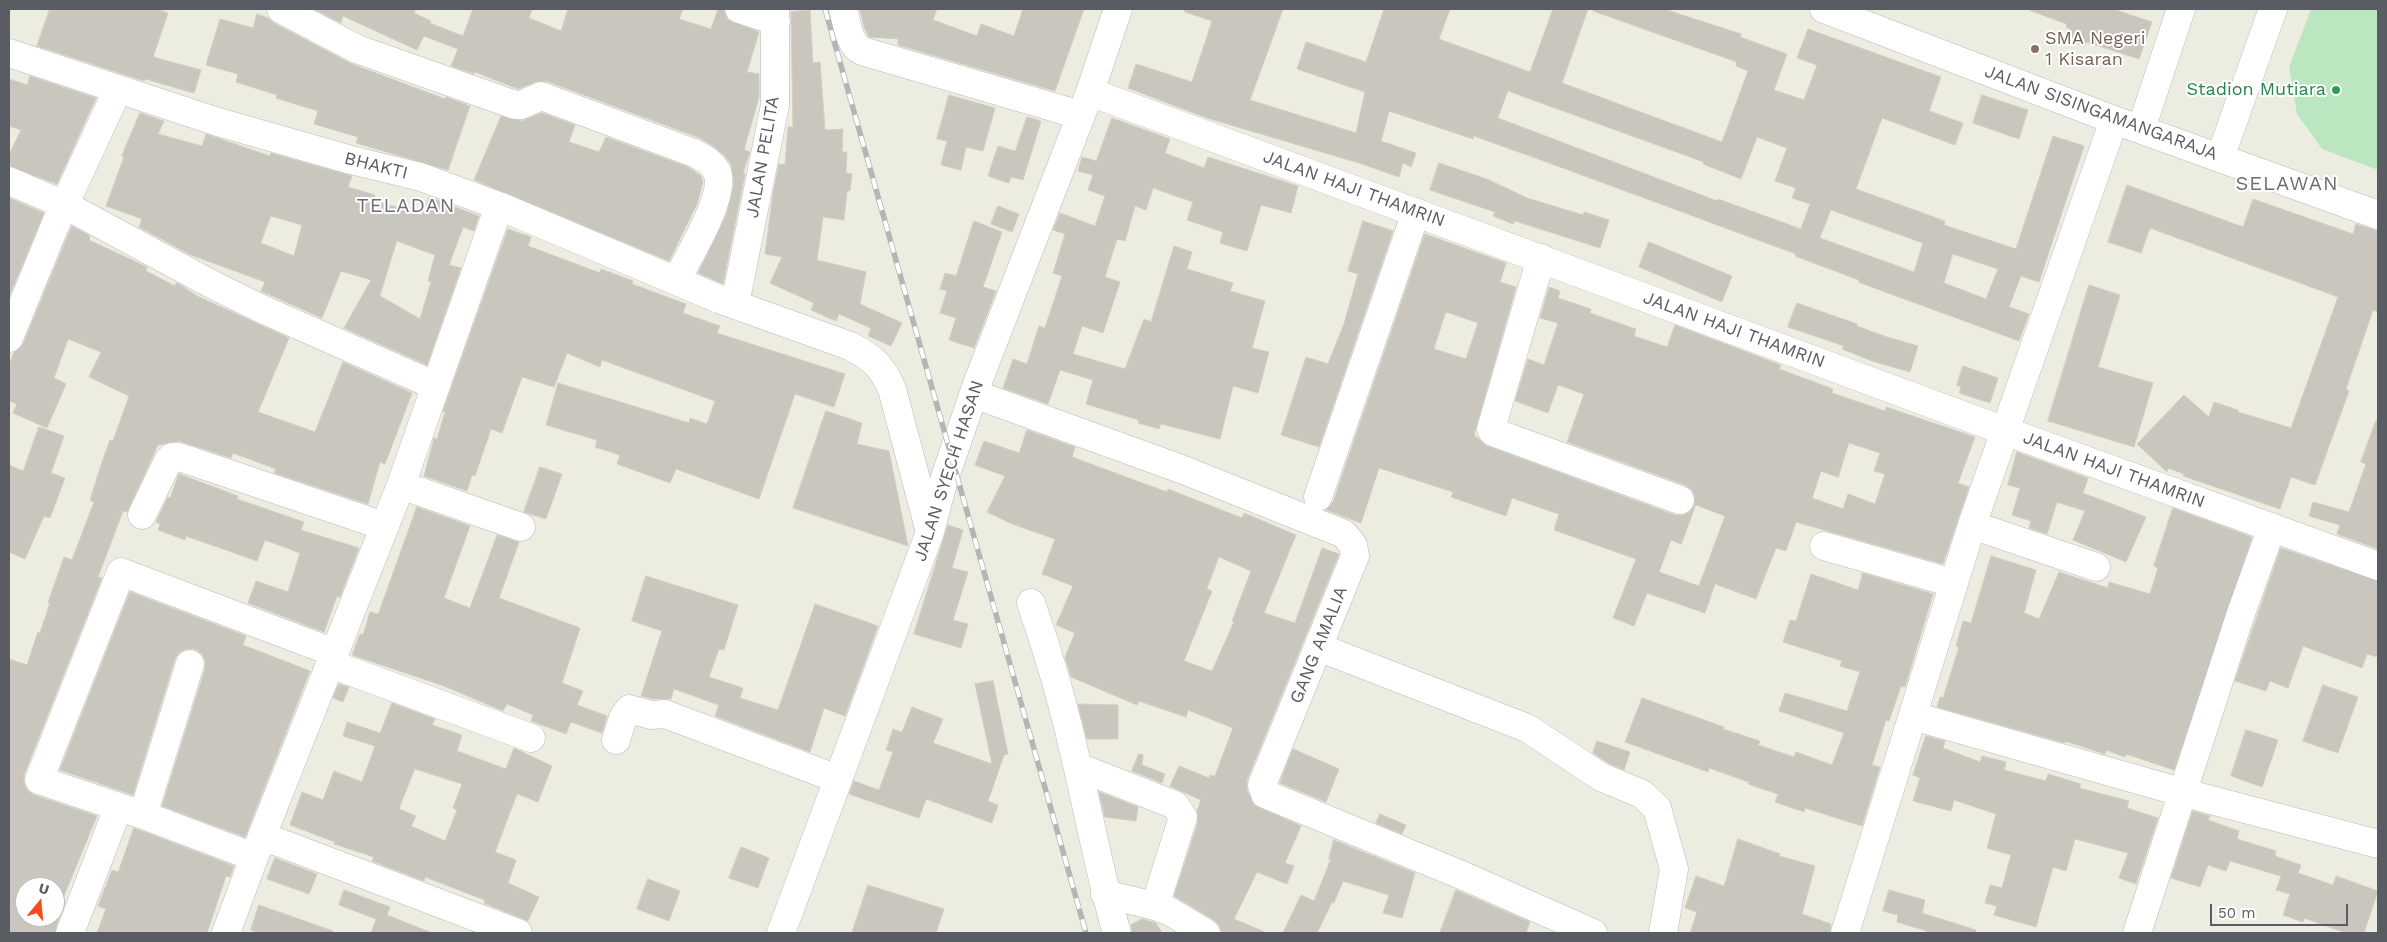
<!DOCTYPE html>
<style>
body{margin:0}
#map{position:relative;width:2387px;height:942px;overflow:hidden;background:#edece0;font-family:"Work Sans",sans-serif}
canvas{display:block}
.frame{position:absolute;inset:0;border:10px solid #595c62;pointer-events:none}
.north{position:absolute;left:15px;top:877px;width:50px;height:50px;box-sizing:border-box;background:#fff;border:1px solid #bdbec0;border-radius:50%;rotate:17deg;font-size:14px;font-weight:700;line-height:20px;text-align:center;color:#595c62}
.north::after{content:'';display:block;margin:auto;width:18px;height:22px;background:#f64d1d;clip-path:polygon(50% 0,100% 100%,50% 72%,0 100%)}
.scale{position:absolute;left:2210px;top:904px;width:138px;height:22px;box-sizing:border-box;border:2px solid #595c62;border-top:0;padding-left:6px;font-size:15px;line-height:18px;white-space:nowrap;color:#595c62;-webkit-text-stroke:4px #fff;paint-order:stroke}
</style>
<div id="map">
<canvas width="2387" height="942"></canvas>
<div class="frame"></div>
<div class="north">U</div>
<div class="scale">50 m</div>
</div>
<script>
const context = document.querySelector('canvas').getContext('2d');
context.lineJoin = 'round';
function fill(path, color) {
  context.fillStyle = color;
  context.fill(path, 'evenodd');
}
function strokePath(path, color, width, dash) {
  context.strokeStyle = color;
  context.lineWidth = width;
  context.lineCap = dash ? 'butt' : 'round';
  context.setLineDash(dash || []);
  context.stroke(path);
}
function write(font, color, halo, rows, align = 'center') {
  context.font = font + ' "Work Sans",sans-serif';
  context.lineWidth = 4;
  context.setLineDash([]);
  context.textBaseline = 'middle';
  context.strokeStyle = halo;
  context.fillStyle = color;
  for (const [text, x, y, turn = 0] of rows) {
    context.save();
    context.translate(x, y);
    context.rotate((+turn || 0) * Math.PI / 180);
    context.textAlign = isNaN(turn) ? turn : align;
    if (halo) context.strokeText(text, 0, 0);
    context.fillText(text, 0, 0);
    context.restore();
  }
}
fill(new Path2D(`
 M2311 9H2378V170L2322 149 2297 114 2289 67Z`), '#bae7c0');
const building = new Path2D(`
 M50 9H157L168 13 153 57 201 70 194 93 145 79 144 81 37 46Z
 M314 9H416L414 13 431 21 430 23 463 36 473 9H532L529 18 561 31 568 9H683L679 19 711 29 718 9H724L728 20 759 32 747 72 759 74V97L744 150 750 152 743 173 745 174 723 284 698 273 726 216 734 185 731 164 724 155 713 146 700 138 546 81 535 82 518 89 475 72 474 74 451 66 458 49 424 36 417 50 343 16 341 23Z
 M860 9H937L933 20 977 36 981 24 1014 36 1023 9H1084L1055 91 898 45V39L869 37 864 27Z
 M1185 9H1283L1250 100 1356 133 1365 92 1297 69 1306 42 1366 62 1384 9H1450L1439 39 1530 72 1553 9H1588L1562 83 1722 142 1748 71 1736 66 1737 62 1593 11V9H1664L1741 34 1740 37 1787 54 1774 90 1804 100 1817 65 1797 58 1808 29 1941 77 1929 111 1963 123 1955 145 1882 118 1856 189 1945 221 1944 225 2016 249 2053 136 2084 146 2039 282 2021 276 2009 307 2029 314 2019 341 1858 282 1859 280 1795 256 1796 254 1552 164 1474 136 1473 139 1389 111 1381 141 1416 153 1411 167 1403 163 1399 177 1359 163 1207 118 1128 88 1136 64 1192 82 1212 21 1185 12ZM1508 91 1704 162 1703 164 1741 179 1757 137 1787 148 1775 181 1796 188 1792 198 1810 204 1801 229 1718 199 1717 201 1498 118ZM1831 210 1923 243 1914 272 1820 238ZM1953 254 1998 269 1986 299 1944 283Z
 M2031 9H2113L2152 22 2139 59 2086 42 2085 46 2066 40 2070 29 2066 27 2067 24 2031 11Z
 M810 10 813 63 820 62 825 130 843 129 842 152H847L846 173 852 174 850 191H847L844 220 823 217 817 260 866 272 860 304 902 323 891 346 868 336 871 328 839 314 836 321 811 310 814 303 770 283 782 257 765 254 773 193 779 164 785 165 788 127H793L791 12Z
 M257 14 268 18 274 23 352 64 445 99 446 97 470 106 448 170 356 143 358 137 314 124 318 111 276 98 277 95 236 82 238 74 206 65 220 19 253 28Z
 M30 76 96 98 57 184 9 166V155L21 130 9 126V79L27 85Z
 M949 95 995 108 983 151 966 147 961 170 941 165 947 141 937 139Z
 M1982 95 2028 110 2019 139 1973 123Z
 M140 113 164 121 158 134 202 146 206 134 270 156 271 153 352 176 348 187 375 195 373 200 422 215 429 197 479 216 474 231 463 227 449 265 461 268 427 365 344 328 371 280 341 271 322 318 261 291 265 282 191 255 139 227 142 219 106 206 124 157 122 156ZM271 216 302 225 294 256 261 243ZM397 241 435 255 428 281 431 282 420 319 380 296Z
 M542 113 575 125 569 142 599 152 606 137 688 167 701 176 703 182 697 204 669 261 474 180 501 116 521 121Z
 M1027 117 1041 121 1023 180 1011 177 1009 183 988 176 998 146 1015 151Z
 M1112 118 1170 139 1165 153 1204 168 1208 157 1298 186 1291 213 1261 205 1247 251 1220 243 1223 232 1187 220 1193 202 1153 188 1146 210 1135 206 1125 241 1117 239 1105 277 1120 282 1103 333 1082 326 1073 354 1125 369 1144 319 1151 322 1174 246 1192 252 1187 269 1233 283 1230 291 1265 301 1252 348 1269 352 1258 393 1233 386 1220 439 1161 424 1159 429 1138 423 1139 420 1086 404 1093 380 1060 370 1048 404 1003 388 1013 359 1027 364 1039 326 1045 328 1062 276 1053 273 1065 234 1053 230 1060 213 1095 226 1105 196 1088 190 1093 175 1078 171 1082 157 1096 161Z
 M1439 163 1487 179 1527 198 1583 215 1584 212 1609 220 1600 248 1515 221 1513 224 1493 216 1495 212 1430 190Z
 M2127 185 2243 227 2253 199 2353 234 2356 224 2378 231V312L2373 310 2346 389 2349 391 2315 485 2291 477 2280 509 2183 476 2184 474 2168 468 2167 472 2137 444 2184 395 2209 417 2214 402 2238 410V412L2291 428 2338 297 2150 228 2141 253 2108 242Z
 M9 198 44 213 9 297Z
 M998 206 1019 214 1012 232 991 224Z
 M974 221 1002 232 983 287 996 291 974 348 949 340 956 318 940 313 947 291 940 289 945 273 956 276Z
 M1363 221 1393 231 1319 447 1281 435 1306 357 1328 364 1344 324 1358 274 1348 271Z
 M72 226 90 236 89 240 147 267 146 271 175 286 176 283 179 284 197 296 289 338 258 412 315 432 343 362 412 393 385 464 380 462 368 504 274 473 276 469 233 453 231 458 179 441 158 445 127 512 123 511 98 577 102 578 24 775V783L27 790 34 795 97 816 56 915 55 887H25V917H59L55 933H9V659L27 665 38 632 40 633 50 603H48L64 557 72 560 94 502 90 500 101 465 110 440 113 441 129 396 89 377 101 352 68 339 54 378 66 384 47 428 13 413 17 404 9 401V366L14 352 23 344Z
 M508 229 531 237 528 246 600 273 601 269 633 281 632 284 686 304 683 313 720 326 717 333 845 374 834 407 795 394 759 499 676 469 670 483 617 464 620 455 595 447 597 440 546 425 558 383 689 423 690 418 707 424 715 401 602 360 600 367 567 353 554 387 522 377 502 433 491 429 475 476 472 475 467 491 424 476 434 438 437 439 445 412 443 411Z
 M1425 234 1506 263 1500 282 1516 287 1474 435 1487 446 1675 515H1683L1690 512 1694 506 1695 497 1692 490 1685 485 1567 442 1584 394 1558 385 1548 413 1515 401 1528 359 1544 365 1558 323 1540 318 1549 287 1560 291 1558 298 1591 309 1590 313 1636 329 1634 336 1667 347 1675 325 1781 365 1779 369 1833 389 1832 393 1885 411 1886 407 1975 437 1958 483 1969 487 1943 564 1796 522 1786 551 1776 548 1756 599 1715 584 1705 613 1647 593 1634 626 1613 618 1636 559 1554 530 1559 514 1512 498 1506 516 1451 497 1453 492 1379 468 1361 523 1326 510 1333 502ZM1446 312 1478 323 1466 359 1434 349ZM1849 443 1880 453 1874 471 1885 474 1875 504 1848 494 1843 509 1812 498 1821 471 1838 477ZM1696 505 1725 516 1699 586 1659 572 1671 540 1681 544Z
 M1649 242 1732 276 1722 302 1639 267Z
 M2089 285 2120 295 2098 367 2153 383 2134 447 2048 421Z
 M1797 303 1857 324V326L1887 337 1918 346 1910 372 1872 361 1842 349 1844 346 1788 327Z
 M1963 366 1998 378 1990 403 1959 393 1961 387 1957 385Z
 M826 411 862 423 857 444 889 451 908 546 793 508Z
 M2376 421H2378V549L2337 534 2340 525 2309 516 2313 502 2349 512 2366 464 2361 462Z
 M39 427 64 436 51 473 65 478 50 518 44 516 25 559 9 552V465L23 471Z
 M1027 430 1075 447 1072 457 1167 492 1168 489 1242 518 1244 513 1296 535 1264 613 1295 623 1322 548 1339 554 1247 780V790L1254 805 1301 826 1285 863 1294 866 1287 884 1257 872 1234 919 1267 933H1226L1221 931 1219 925 1214 920 1174 896 1198 822 1197 811 1201 800 1170 786 1179 766 1209 778 1210 775 1215 776 1233 728 1188 710 1186 717 1139 701 1137 705 1071 677 1065 657 1075 633 1056 625 1073 586 1042 574 1055 539 1012 524 987 512 1005 476 975 465 984 441 1019 453ZM1219 557 1251 571 1232 621 1234 622 1212 671 1184 661 1212 591 1207 589Z
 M2017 452 2088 478 2083 493 2146 517 2126 562 2073 540 2085 511 2057 502 2047 534 2029 528 2031 521 2012 515 2020 488 2008 485Z
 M540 467 562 474 546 519 524 512Z
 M179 474 238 496 237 499 304 522 301 530 359 548 340 597 337 596 324 632 248 603 256 581 288 592 300 553 265 540 257 561 186 536 185 540 158 530 160 524 156 522 168 497 170 498Z
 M417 507 470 526 444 598 470 608 497 535 519 542 499 598 580 628 562 683 583 691 577 705 607 716 602 733 571 722 566 734 531 721 533 715 507 704 503 711 444 686 352 655 360 634 363 635 370 612 378 614Z
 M2173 508 2252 537 2174 770 2126 754 2125 757 2106 750 2105 754 2065 741V743L1937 707 1940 697 1943 698 1959 647 1956 646 1963 621 1971 623 1991 556 2036 570 2024 613 2039 619 2059 572 2108 588 2109 582 2150 594 2158 568 2154 566Z
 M948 525 963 530 952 568 968 572 953 620 968 624 961 648 914 634Z
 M2281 548 2378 581V657L2367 654 2362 668 2303 646 2288 688 2270 681 2266 691 2235 681Z
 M1863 573 1933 594 1905 687 1901 686 1889 721 1886 720 1872 765 1880 767 1862 826 1805 808 1804 812 1775 802 1778 794 1748 784 1749 782 1709 768 1708 772 1625 742 1642 698 1724 727 1723 729 1760 741 1758 745 1794 757 1796 752 1832 765 1844 733 1779 711 1785 693 1847 711 1860 672 1840 666 1842 661 1783 642 1790 620 1796 621 1811 574 1858 590Z
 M646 576 738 605 724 650 719 649 709 677 743 688 740 698 778 710 815 604 878 626 845 716 824 708 810 752 715 716 719 705 674 689 671 699H653L641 696 662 631 632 621Z
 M130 592 246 636 243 645 310 671 245 837 162 806 205 669V660L202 654 195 649H186L179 653 175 659 133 795 60 770Z
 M993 681 1008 754 1004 755 988 801 998 805 992 823 926 799 919 818 849 794 854 781 879 790 893 752 886 750 893 729 902 732 912 707 943 719 933 743 992 764 975 684Z
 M339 684 349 687 343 702 333 698Z
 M2323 685 2358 697 2338 753 2303 741Z
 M392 703 435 719 432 725 462 735 457 751 506 769 514 748 552 766 538 802 517 794 495 852 516 860 508 883 539 897 528 921 484 903 485 900 425 877 424 881 372 861 374 857 334 844 335 842 290 825 302 792 323 800 334 771 362 782 375 746 343 736 347 722 380 733ZM415 769 462 784 453 808 457 810 445 841 411 826 416 816 399 809Z
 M1078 704 1118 705V739H1087Z
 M2246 730 2278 740 2262 787 2231 776Z
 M1926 736 1945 741 1943 748 1980 762 1982 756 2006 762 2004 770 2046 781 2048 774 2081 784 2079 788 2129 801 2127 808 2158 818 2136 884 2119 878 2128 853 2075 839 2066 871 2053 867 2036 927 1994 915 1997 906 1985 903 1990 885 2002 888 2011 855 1987 848 1996 814 1954 800 1951 811 1913 801 1920 778 1913 775Z
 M1597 741 1630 752 1624 770 1608 763 1593 753Z
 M1293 749 1339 769 1326 802 1280 783Z
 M1139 754 1143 755 1142 765 1165 774 1162 783 1132 771Z
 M1099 792 1138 807 1136 821 1105 817Z
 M2193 811 2210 816 2208 820 2239 831 2237 839 2276 851 2275 856 2301 865 2298 873 2333 885 2336 876 2378 891 2364 933H2346L2304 918 2303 922 2283 915 2290 894 2276 890 2281 876 2230 861 2226 871 2208 865 2200 887 2171 878Z
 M1380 814 1406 825 1402 834 1376 823Z
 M134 828 234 866 230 877 226 876 207 933H97L106 909 98 906 112 870 118 872Z
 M1738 839 1780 854 1779 856 1815 866 1802 914 1831 924 1830 933H1690L1697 912 1685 908 1696 876 1724 886Z
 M1334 840 1415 873 1402 918 1383 913 1389 895 1343 881 1334 903 1332 902 1317 933H1283L1301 895 1314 901 1331 859H1329Z
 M741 847 769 858 758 888 729 878Z
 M275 858 317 874 309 894 267 879Z
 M648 879 680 891 669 921 637 909Z
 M868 885 944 909 936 933H852Z
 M344 890 390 907 387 915 432 933H371L376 919 339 905Z
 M1456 890 1530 922 1526 933H1440Z
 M1889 890 1925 900 1922 913 1976 930V933H1926L1927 931 1897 922 1898 915 1883 911Z
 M259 905 333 931V933H260L251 930Z
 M1142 919 1156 923 1162 933H1132L1131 925Z`);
fill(building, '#c8c6bd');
strokePath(building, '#d2cfbe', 1);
const minor = new Path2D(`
 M281 9 357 49 515 105H521L541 96 694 153C704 158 712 162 717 172 727 194 688 258 677 279
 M739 9 776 21
 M843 9C847 22 848 44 862 51L1080 115
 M1824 9 2114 120 2378 215
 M9 53 218 122 351 160 421 177 499 206 719 299 850 346C873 358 881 365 892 389L930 532
 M1090 92 2005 431 2378 566
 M2141 129 2181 9
 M2220 158 2273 9
 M9 181 65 205 213 285 264 310 436 386
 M1541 258 1491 429 1493 432 1680 500
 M735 304 775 105V9
 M9 338 56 223 118 89
 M974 394 1181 469 1344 534 1353 545 1355 556 1262 785 1265 794 1466 877 1593 933
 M401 485 521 527
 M1318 497 1416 212
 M142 515 168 461 172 457H179L384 526
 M1972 525 2096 567
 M1824 546 1953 583
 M1031 603C1050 657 1066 713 1078 769 1091 824 1101 879 1117 933
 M1318 647 1527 728 1601 777 1642 794 1657 808 1674 869 1663 933
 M331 664 531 738
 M1913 716 2181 792 2378 844
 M616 740 623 718 629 709 651 715 665 714 838 779
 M1078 767 1175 805 1183 817 1155 906
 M143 815 190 664
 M262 836 518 933
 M254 857 143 815 39 780 121 572 335 653
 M1105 894 1155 906 1169 911 1206 933
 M70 933 118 808
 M226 933 262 836 401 485 499 206
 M781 933 930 532 943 483 977 384 1090 92 1118 9
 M1845 933 1972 525 2114 120
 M2137 933 2240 616 2272 527`);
strokePath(minor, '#b8bac0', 29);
strokePath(minor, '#fff', 28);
const rail = new Path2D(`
 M825 9 1086 933`);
strokePath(rail, '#b4b5b5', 5.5);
strokePath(rail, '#fff', 4, [11]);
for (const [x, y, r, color] of [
 [2035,49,5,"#8d6e63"],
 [2336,90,5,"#2e9e5b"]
]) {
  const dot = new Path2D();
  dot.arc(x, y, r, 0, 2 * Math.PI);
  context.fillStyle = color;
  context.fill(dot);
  strokePath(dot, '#fff', 2);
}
write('18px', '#785e54', '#fff', [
 ["SMA Negeri",2045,39],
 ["1 Kisaran",2045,60]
], 'left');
write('18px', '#27864d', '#fff', [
 ["Stadion Mutiara",2326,90]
], 'right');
write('18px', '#595c62', '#fff', [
 ["JALAN SISINGAMANGARAJA",2101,113,20],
 ["JALAN PELITA",763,157,-80],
 ["BHAKTI",376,166,14],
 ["JALAN HAJI THAMRIN",1354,189,20],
 ["JALAN HAJI THAMRIN",1734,330,20],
 ["JALAN HAJI THAMRIN",2114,470,20],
 ["JALAN SYECH HASAN",949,471,-72],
 ["GANG AMALIA",1319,645,-68]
]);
context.letterSpacing = '1px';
write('20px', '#6a6d74', '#fff', [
 ["SELAWAN",2287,184],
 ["TELADAN",406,206]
]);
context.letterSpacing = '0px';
</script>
